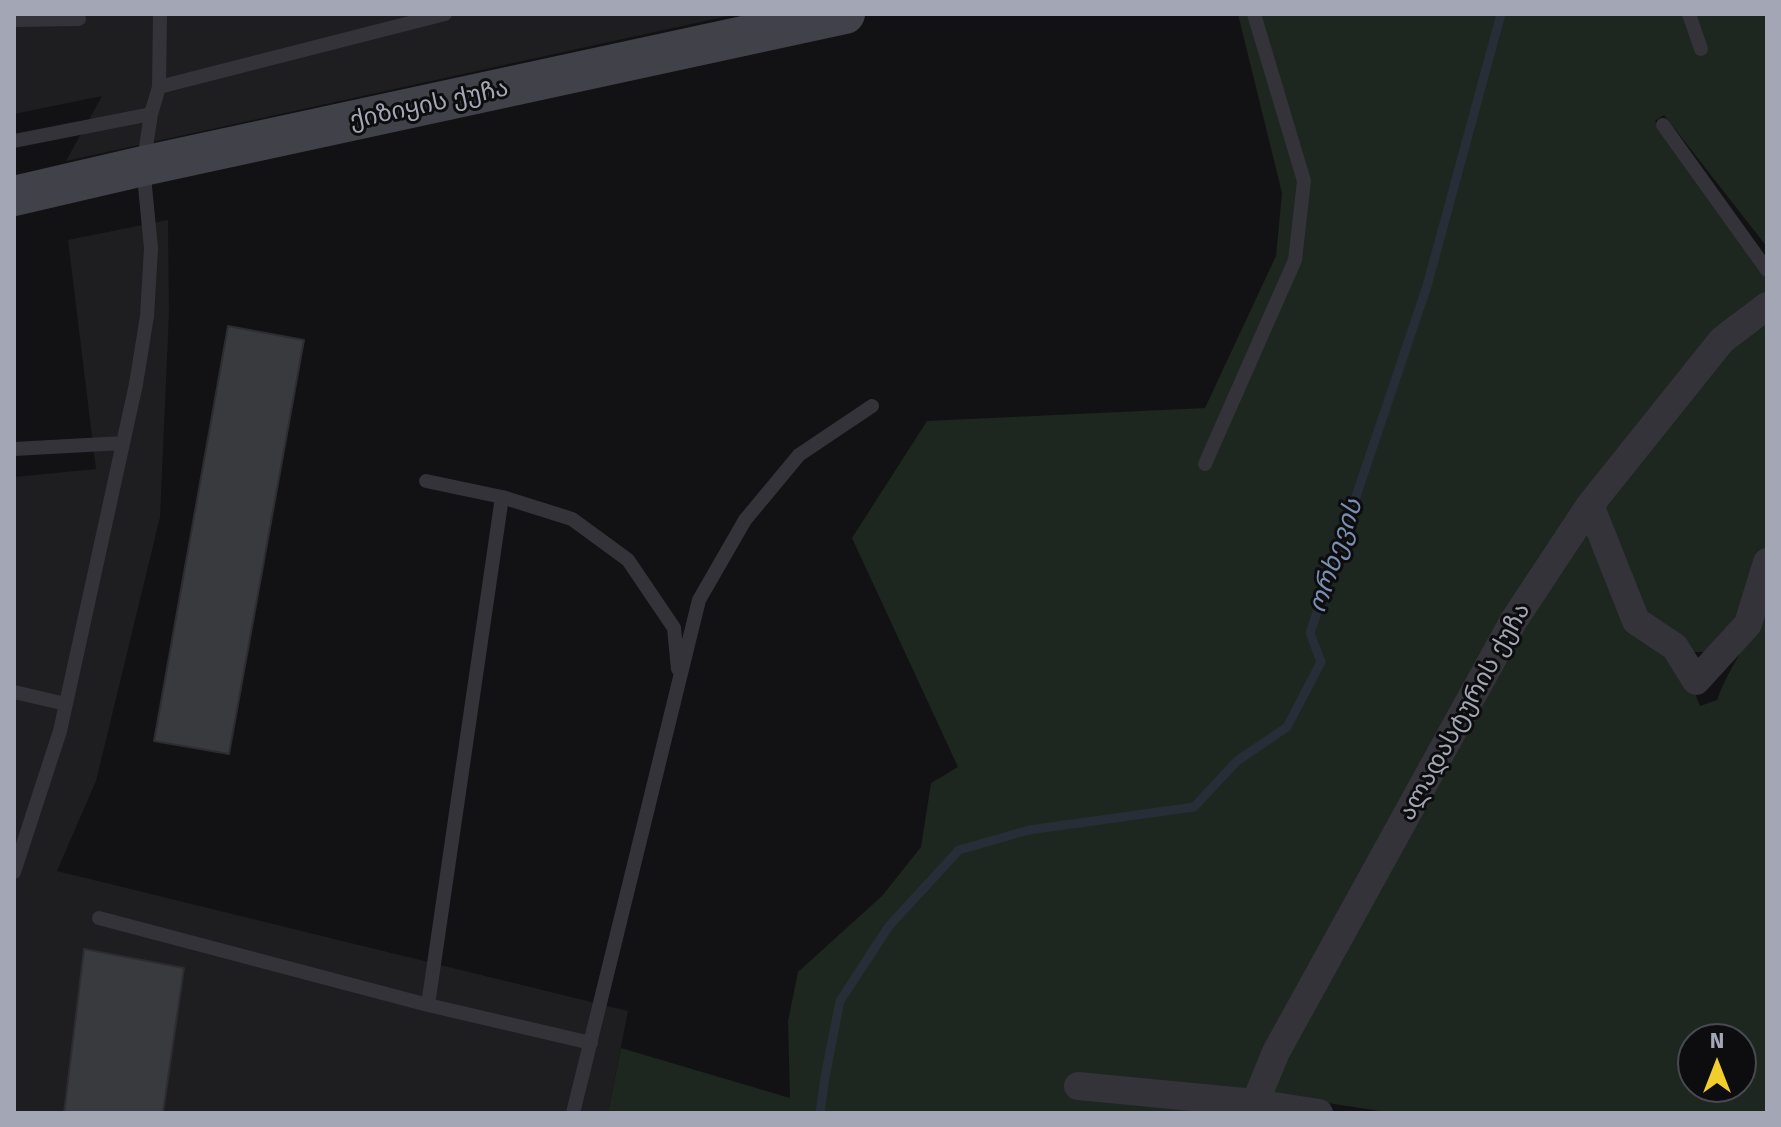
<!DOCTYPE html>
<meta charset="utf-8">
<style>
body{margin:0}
#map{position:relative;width:1781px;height:1127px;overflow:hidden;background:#121214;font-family:"Fira Sans",sans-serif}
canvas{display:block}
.frame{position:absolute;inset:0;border:16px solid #a3a6b4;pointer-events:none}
.north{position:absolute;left:1677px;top:1023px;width:80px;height:80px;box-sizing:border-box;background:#0d0d0f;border:2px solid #494a51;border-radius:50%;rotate:0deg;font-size:22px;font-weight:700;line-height:32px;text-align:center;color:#a3a6b4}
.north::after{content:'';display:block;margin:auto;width:28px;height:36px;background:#f2ce2c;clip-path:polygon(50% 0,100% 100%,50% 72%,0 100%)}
</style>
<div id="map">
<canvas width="1781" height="1127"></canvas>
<div class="frame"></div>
<div class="north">N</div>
</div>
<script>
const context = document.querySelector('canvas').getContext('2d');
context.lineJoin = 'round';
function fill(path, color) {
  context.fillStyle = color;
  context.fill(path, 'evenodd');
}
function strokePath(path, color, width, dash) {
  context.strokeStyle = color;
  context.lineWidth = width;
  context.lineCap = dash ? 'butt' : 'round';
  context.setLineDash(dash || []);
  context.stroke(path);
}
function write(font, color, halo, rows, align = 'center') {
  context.font = font + ' "Fira Sans","Noto Sans Georgian",sans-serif';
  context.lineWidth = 6;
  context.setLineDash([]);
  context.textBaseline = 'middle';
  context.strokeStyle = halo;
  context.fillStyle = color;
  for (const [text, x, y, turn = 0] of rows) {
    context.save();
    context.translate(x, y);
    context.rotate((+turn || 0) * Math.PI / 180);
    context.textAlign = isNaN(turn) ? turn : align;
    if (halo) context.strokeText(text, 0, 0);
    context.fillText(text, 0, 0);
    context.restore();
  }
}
fill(new Path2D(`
 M14 14H737L66 161 102 96 14 114Z
 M168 220 169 313 160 517 96 781 57 871 628 1011 608 1113H14V477L96 469 68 240Z`), '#1e1e21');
fill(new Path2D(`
 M1238 14H1767V247L1664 115 1655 121 1767 280V296L1581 508 1249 1113H608L621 1048 790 1098 788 1021 798 972 882 896 921 847 931 783 958 767 852 538 927 421 1205 408 1276 256 1282 193Z
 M1767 313V551L1740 623 1704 652H1691L1639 617 1600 511 1714 355Z
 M1589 516 1635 629 1671 649 1693 688 1700 706 1717 700C1730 664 1755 634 1767 598V1113H1393L1268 1094 1284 1049ZM1693 1039H1741V1087H1693Z`), '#1e2620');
strokePath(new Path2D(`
 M820 1113 825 1077 840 1001 889 926 959 850 1029 830 1194 807 1237 761 1287 727 1321 662 1310 633 1427 286 1501 14`), '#282e37', 9);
const building = new Path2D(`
 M228 326 304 340 229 754 154 741Z
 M84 949 184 968 163 1113H64Z`);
fill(building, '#393a3e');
strokePath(building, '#2d2c30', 2);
strokePath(new Path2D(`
 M1689 14 1701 49
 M14 20 79 19
 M159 87 445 14
 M1663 125 1767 270
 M14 141 151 114
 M14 449 123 443
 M1205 464 1295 260 1304 181 1254 14
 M426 481 502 497 572 519 628 560 674 628 678 669
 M14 692 66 704
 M14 872 60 731 136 384 147 316 151 248 143 166 151 114 159 87 160 14
 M99 918 428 1005 591 1043
 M428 1005 502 497
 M573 1113 699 600 745 520 799 455 872 406`), '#333339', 14);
strokePath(new Path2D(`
 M1590 505 1722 340 1767 306
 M1078 1086 1255 1103 1319 1113
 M1255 1113V1103L1276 1052 1514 620 1590 505 1636 621 1675 647 1696 681 1748 624 1767 562`), '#333339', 28);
strokePath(new Path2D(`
 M14 196 143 166 845 14`), '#414249', 40);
write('24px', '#a3a6b4', '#0d0d0f', [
 ["ქიზიყის ქუჩა",429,105,-12],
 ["ალადასტურის ქუჩა",1465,712,-61]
]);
write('italic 26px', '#7a8eb0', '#0d0d0f', [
 ["ორხევის",1336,556,-71]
]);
</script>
